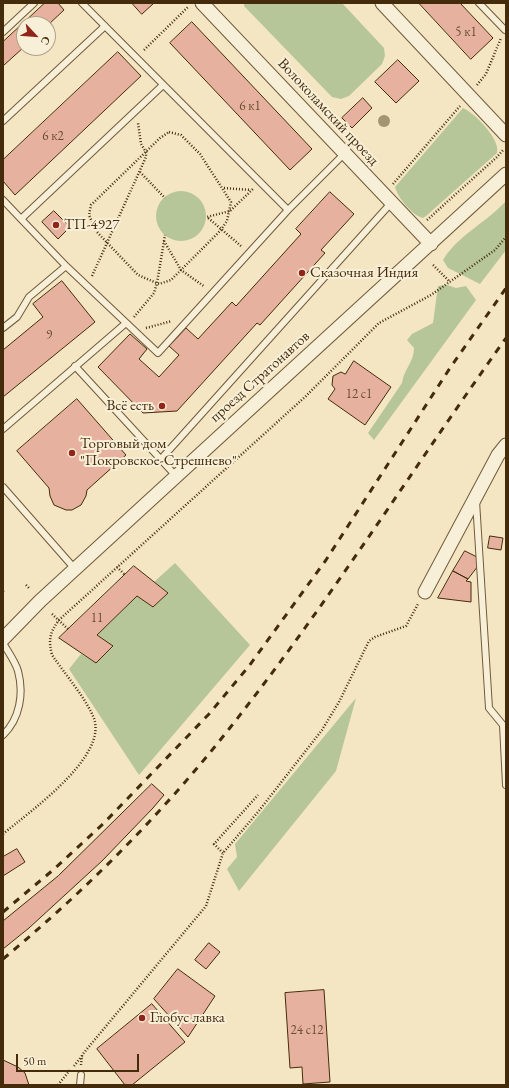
<!DOCTYPE html>
<meta charset="utf-8">
<style>
body{margin:0}
#map{position:relative;width:509px;height:1088px;overflow:hidden;background:#f4e6c3;font-family:"EB Garamond",serif}
canvas{display:block}
.frame{position:absolute;inset:0;border:4px solid #442b0b;pointer-events:none}
.north{position:absolute;left:16px;top:16px;width:40px;height:40px;box-sizing:border-box;background:#f8efd8;border:1px solid #b0a186;border-radius:50%;rotate:116deg;font-size:11px;font-weight:700;line-height:16px;text-align:center;color:#442b0b}
.north::after{content:'';display:block;margin:auto;width:14px;height:18px;background:#8f2418;clip-path:polygon(50% 0,100% 100%,50% 72%,0 100%)}
.scale{position:absolute;left:16px;top:1054px;width:123px;height:18px;box-sizing:border-box;border:2px solid #442b0b;border-top:0;padding-left:5px;font-size:12px;line-height:14px;white-space:nowrap;color:#442b0b;-webkit-text-stroke:3px #f8efd8;paint-order:stroke}
</style>
<div id="map">
<canvas width="509" height="1088"></canvas>
<div class="frame"></div>
<div class="north">С</div>
<div class="scale">50 m</div>
</div>
<script>
const context = document.querySelector('canvas').getContext('2d');
context.lineJoin = 'round';
function fill(path, color) {
  context.fillStyle = color;
  context.fill(path, 'evenodd');
}
function strokePath(path, color, width, dash) {
  context.strokeStyle = color;
  context.lineWidth = width;
  context.lineCap = dash ? 'butt' : 'round';
  context.setLineDash(dash || []);
  context.stroke(path);
}
function write(font, color, halo, rows, align = 'center') {
  context.font = font + ' "EB Garamond",serif';
  context.lineWidth = 4;
  context.setLineDash([]);
  context.textBaseline = 'middle';
  context.strokeStyle = halo;
  context.fillStyle = color;
  for (const [text, x, y, turn = 0] of rows) {
    context.save();
    context.translate(x, y);
    context.rotate((+turn || 0) * Math.PI / 180);
    context.textAlign = isNaN(turn) ? turn : align;
    if (halo) context.strokeText(text, 0, 0);
    context.fillText(text, 0, 0);
    context.restore();
  }
}
fill(new Path2D(`
 M244 3H342L384 48 385 56 382 64 349 96 341 99 332 97 244 6Z
 M463 108C475 113 501 140 497 153L426 216 423 218C412 215 398 198 395 187Z
 M156 216a25 25 0 1 1 50 0a25 25 0 1 1-50 0Z
 M506 201V250L480 284 448 268 443 260C457 236 487 222 506 201Z
 M447 285 456 288 466 286 476 300 374 440 368 433 402 383C404 369 414 362 414 348L407 340 412 334 433 323 438 286Z
 M175 563 250 645 139 775 69 669 81 654 96 663 113 647 97 635 137 596 153 607 168 593 154 582Z
 M356 698 336 771 239 891 227 869 237 857 235 844Z`), '#b6c698');
const building = new Path2D(`
 M45 3H58L64 10 48 25 24 24V47L3 66V42Z
 M132 3H154L142 14Z
 M419 3H460L493 38 471 59Z
 M192 22 312 149 290 170 170 43Z
 M118 52 141 76 15 195 3 181V160Z
 M398 60 419 81 396 103 375 82Z
 M363 98 372 108 352 128 342 118Z
 M330 192 354 214 321 250 325 253 260 325 257 323 177 411 143 413 98 367 130 334 147 349 139 359 159 377 179 355 169 346 186 328 198 339 232 302 236 306 301 234 296 229Z
 M54 211 70 227 58 239 42 222Z
 M62 281 95 322 3 397V350L43 317 33 304Z
 M354 361 391 387 365 425 328 399 335 389 332 385 333 376 341 372 345 374Z
 M77 399 126 455 87 490 86 496 81 505 72 510H66L54 505 50 496 49 488 17 451Z
 M490 536 503 538 501 550 488 548Z
 M465 551 477 557 478 566 468 579 453 571Z
 M134 566 168 593 153 607 137 596 97 635 113 646 96 663 59 638Z
 M453 571 468 579 466 581 471 582V602L438 598Z
 M152 784 164 795 153 808 102 861 29 928 3 949V921L58 876Z
 M17 849 25 862 3 876V857Z
 M209 943 220 952 206 969 195 960Z
 M178 969 215 996 188 1037 154 999Z
 M324 990 330 1082 303 1084 302 1067 290 1068 285 993Z
 M152 1004 185 1042 132 1085H125L97 1049Z
 M3 1060 18 1067 25 1073 29 1085H3Z`);
fill(building, '#e6b29f');
strokePath(building, '#442b0b', 1);
const lane = new Path2D(`
 M82 3 288 210
 M479 3 505 30
 M3 32 34 3
 M163 85 21 219 66 266 158 353 288 210 345 153
 M3 121 105 26
 M3 200 21 219
 M3 328 17 317 29 297 66 266
 M75 366 176 476
 M3 429 126 323
 M161 459 392 202
 M3 487 75 569
 M476 501 489 708 503 725 506 785
 M3 643C8 652 15 661 18 671 24 693 20 719 3 735
 M80 1085 81 1075`);
const street = new Path2D(`
 M202 3 431 244
 M382 3 506 135
 M425 592 498 455 506 445
 M3 639 40 601 506 174`);
strokePath(lane, '#705a39', 8);
strokePath(street, '#705a39', 15);
strokePath(new Path2D(`
 M144 50 189 6
 M477 85 486 74 501 38
 M169 132 181 135 200 154 231 202 227 221 220 231 171 280 159 284 138 275 96 231 89 215 91 205 160 138Z
 M140 172 165 198
 M393 184 460 106
 M224 188 251 190
 M427 220 497 157 504 149
 M164 241 181 270 205 287
 M241 246 207 217 230 211 253 189
 M433 265 450 282
 M92 276 146 157V152L141 144 138 123
 M134 317 154 293 157 283 165 235
 M146 328 172 321
 M117 567 125 575
 M26 585 29 588
 M3 591 4 590
 M52 614 68 629
 M3 834C29 812 111 755 93 716 84 696 65 674 52 655 48 640 50 632 59 620L306 396 379 323 431 295 495 250 506 237
 M223 853 214 844 258 795
 M81 1065 82 1055 206 906 223 853 258 812 322 730 339 702 369 641 375 637 406 626 418 604
 M74 1066 82 1056
 M58 1085 70 1070`), '#442b0b', 2.5, [1, 2]);
strokePath(lane, '#f8efd8', 6);
strokePath(street, '#f8efd8', 13);
strokePath(new Path2D(`
 M3 912 53 870 103 824 209 714 249 666 326 560 450 368 506 288
 M3 959C86 890 162 814 229 729 328 604 413 468 506 338`), '#442b0b', 3, [7, 7]);
context.fillStyle = '#a39571';
for (const [x, y] of [
 [384,121]
]) {
  context.beginPath();
  context.arc(x, y, 6, 0, 2 * Math.PI);
  context.fill();
}
for (const [x, y, r, color] of [
 [56,225,4,"#8f2418"],
 [302,273,4,"#8f2418"],
 [162,406,4,"#8f2418"],
 [72,453,4,"#8f2418"],
 [142,1018,4,"#8f2418"]
]) {
  const dot = new Path2D();
  dot.arc(x, y, r, 0, 2 * Math.PI);
  context.fillStyle = color;
  context.fill(dot);
  strokePath(dot, '#f8efd8', 1.5);
}
write('13px', '#6c4d30', null, [
 ["5 к1",466,32],
 ["6 к1",250,106],
 ["6 к2",53,136],
 ["9",49,335],
 ["12 с1",359,394],
 ["11",97,618],
 ["24 с12",307,1030]
]);
write('15px', '#442b0b', '#f8efd8', [
 ["Волоколамский проезд",328,112,47],
 ["проезд Стратонавтов",260,377,-42]
]);
write('15px', '#442b0b', '#f8efd8', [
 ["ТП-4927",64,225],
 ["Сказочная Индия",310,273],
 ["Всё есть",154,406,"right"],
 ["Торговый дом",80,444],
 ["\"Покровское-Стрешнево\"",80,461],
 ["Глобус лавка",150,1018]
], 'left');
</script>
